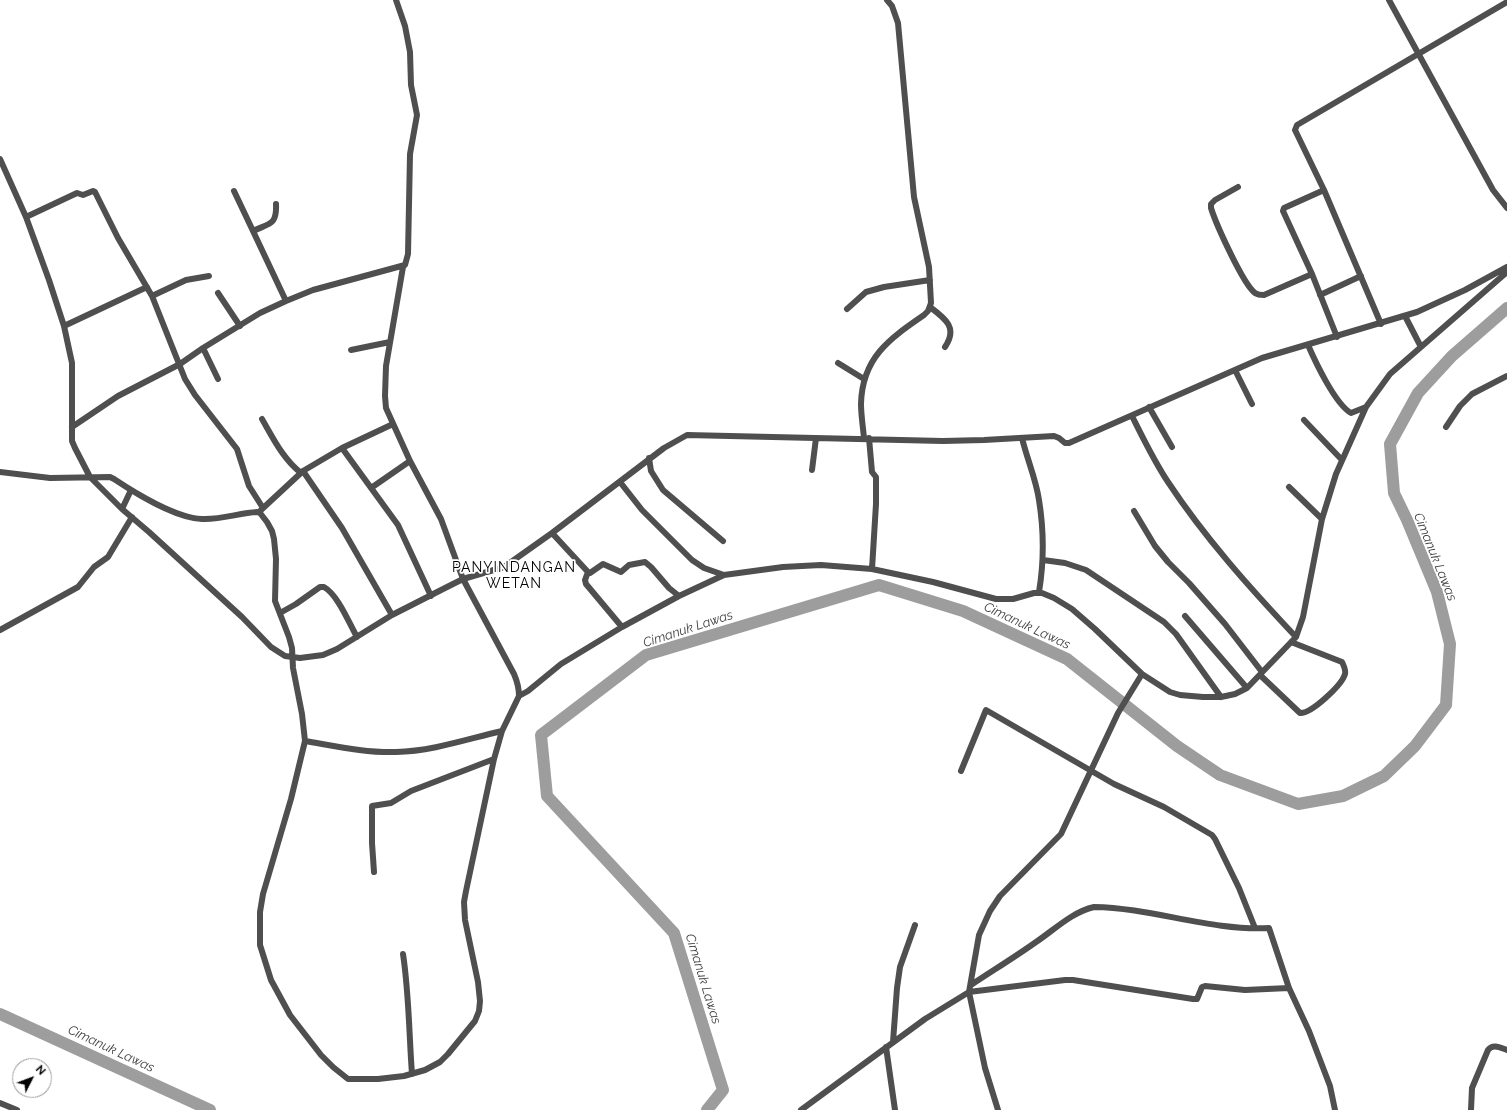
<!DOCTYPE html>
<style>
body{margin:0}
#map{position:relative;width:1507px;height:1110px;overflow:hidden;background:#fff;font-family:Raleway,sans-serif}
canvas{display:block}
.north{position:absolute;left:12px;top:1058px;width:40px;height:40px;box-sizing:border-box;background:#fff;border:1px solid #999;border-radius:50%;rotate:48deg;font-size:11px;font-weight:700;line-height:16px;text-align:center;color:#000}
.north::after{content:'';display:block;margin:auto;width:14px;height:18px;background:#000;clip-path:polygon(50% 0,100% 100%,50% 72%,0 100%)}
</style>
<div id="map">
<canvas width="1507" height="1110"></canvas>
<div class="north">N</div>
</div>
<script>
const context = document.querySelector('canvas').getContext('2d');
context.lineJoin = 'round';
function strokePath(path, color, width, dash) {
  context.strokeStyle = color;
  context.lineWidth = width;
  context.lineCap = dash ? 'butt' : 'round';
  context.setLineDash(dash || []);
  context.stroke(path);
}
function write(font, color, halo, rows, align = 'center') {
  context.font = font + ' Raleway,sans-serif';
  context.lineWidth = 3.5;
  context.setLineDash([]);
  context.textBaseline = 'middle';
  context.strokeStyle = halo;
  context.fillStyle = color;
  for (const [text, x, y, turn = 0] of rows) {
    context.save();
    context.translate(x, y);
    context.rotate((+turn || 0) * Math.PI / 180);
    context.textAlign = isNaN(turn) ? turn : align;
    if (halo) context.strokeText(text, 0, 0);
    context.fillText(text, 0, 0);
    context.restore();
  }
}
strokePath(new Path2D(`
 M0 1014 210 1110
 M707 1110 723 1090 674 933 547 796 541 735 646 655 879 585 963 611 1067 659 1177 746 1220 775 1298 804 1343 796 1384 776 1415 746 1446 705 1450 644 1437 592 1407 520 1394 493 1390 444 1418 393 1452 356 1507 308`), '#9d9d9d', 12);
strokePath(new Path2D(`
 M1389 0 1493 190 1507 208
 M0 159 26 217 49 280 64 326 72 363V441L75 448 90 477 122 509 149 532 242 617 271 647 285 656 300 658 323 655 337 649 392 615 449 586 463 579 504 567 552 533 664 448 687 435 943 441 984 440 1054 436 1059 438 1065 443H1069L1262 358 1417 312 1465 290 1507 267
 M1238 187 1215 200 1211 204V208C1216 224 1243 284 1255 293 1258 295 1260 295 1264 295L1312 274
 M1324 190 1284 208 1283 211 1312 274 1337 337
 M234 191 253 231
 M276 204C277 225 270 223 253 231L286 301
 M26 217 77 193 83 195 93 191 95 192 118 238 152 296 185 379 195 395 237 449 249 486 263 508
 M218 293 240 326
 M1320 295 1361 276
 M152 296 186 280 209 276
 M930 307C946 319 958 328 945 347
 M847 309 866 292 884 287 930 280
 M1405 316 1421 347
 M1381 324 1324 190 1295 130 1297 125 1507 2
 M64 326 147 287
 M1308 345C1315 361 1335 404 1351 413L1366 407
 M203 348 218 379
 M351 350 390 342
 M838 363 864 379
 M1235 370 1252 404
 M1149 407 1172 447
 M1132 416C1143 438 1154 461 1168 482 1205 538 1250 588 1296 637
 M262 419C273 438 283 459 301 473
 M1304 420 1342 460
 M72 427 118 396 180 364 203 348 260 313 286 301 313 290 405 265 408 254 410 154 417 115 411 85 410 52 405 26 396 0
 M1446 427 1460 406 1472 394 1507 376
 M864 438C863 427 861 415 861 404 862 358 889 339 924 315L928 311 931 303 929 267 914 197 898 23 892 6 887 0
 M869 438 872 472 876 477V504L872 569
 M1022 438C1027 459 1036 479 1039 500 1044 531 1044 562 1039 592
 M342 448 398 525 431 596
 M649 458 651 471 663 490 723 541
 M812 470 816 438
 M303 471 342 528 392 615
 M0 472 50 478 110 477 114 479C135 493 176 518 202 519 221 520 239 513 257 512L260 513 267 522 272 531 274 539 276 559 275 601 289 637 292 648 293 668 302 714 305 741 291 799 263 894 260 912V945L271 980 290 1015 321 1055 333 1067 348 1079H378L404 1076 425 1070 440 1062 448 1054 475 1021 479 1011 480 1001 478 982 465 920 464 902 466 891 494 759 502 731 519 696C519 688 517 681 514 674L463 579 441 519 410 461 386 408 385 396 386 366 403 267
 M620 482 642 510 692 560 704 568 724 575
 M1289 487 1322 519
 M371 488 410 461
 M122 509 131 490
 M261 510 303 471 342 448 393 424
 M1134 511 1155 546 1168 562 1189 583 1225 624 1262 672
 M552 533 588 572 590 573 603 564 621 572 629 565 645 562 651 567 669 588 679 596
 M1043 560 1065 563 1086 570 1164 622 1176 634 1221 697
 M588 572 585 580 586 584 622 627
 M280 613 296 604 320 587H324C338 595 349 623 357 637
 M1185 616 1247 688
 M0 630 78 587 94 567 108 557 132 517
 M1260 675 1300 713C1311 714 1342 685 1345 674 1346 670 1344 666 1342 662L1291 642
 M519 696 528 691 561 664 622 627 679 596 724 575 783 567 821 565 872 569 933 582 996 599H1013L1034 593H1042L1054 598 1072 609 1095 629 1142 674 1170 692 1180 695 1203 697H1221L1235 694 1247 688 1296 637 1303 617 1322 519 1336 474 1366 407 1390 374 1507 272
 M305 741C335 746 366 753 396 752 433 751 467 739 502 731
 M961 771 986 710 1114 784 1164 807 1212 835 1215 839 1239 888 1255 928
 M374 872 372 843V806L391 803 411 791 494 759
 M403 954C409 993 409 1034 412 1074
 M971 985C992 971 1015 957 1036 942 1054 930 1072 912 1094 907 1153 908 1210 931 1269 928L1289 988 1309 1031 1330 1086 1335 1110
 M893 1042 897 988 900 967 915 925
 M886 1047 895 1110
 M0 1103 17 1110
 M801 1110 925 1019 969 992 979 935 990 911 1000 896 1061 834 1118 713 1142 674
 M998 1110 985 1068 969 992 1065 980H1073L1193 999H1197L1202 987 1205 986 1245 990 1289 988
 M1471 1110 1472 1088 1488 1050C1493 1043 1501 1048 1507 1050`), '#4f4f4f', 6);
write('italic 13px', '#3e3e3e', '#fff', [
 ["Cimanuk Lawas",1435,557,68],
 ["Cimanuk Lawas",1027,626,25],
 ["Cimanuk Lawas",688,629,-18],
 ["Cimanuk Lawas",703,979,73],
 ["Cimanuk Lawas",111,1049,25]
]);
context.letterSpacing = '1px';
write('14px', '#000', '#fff', [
 ["PANYINDANGAN",514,568],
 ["WETAN",514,584]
]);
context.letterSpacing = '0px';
</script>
